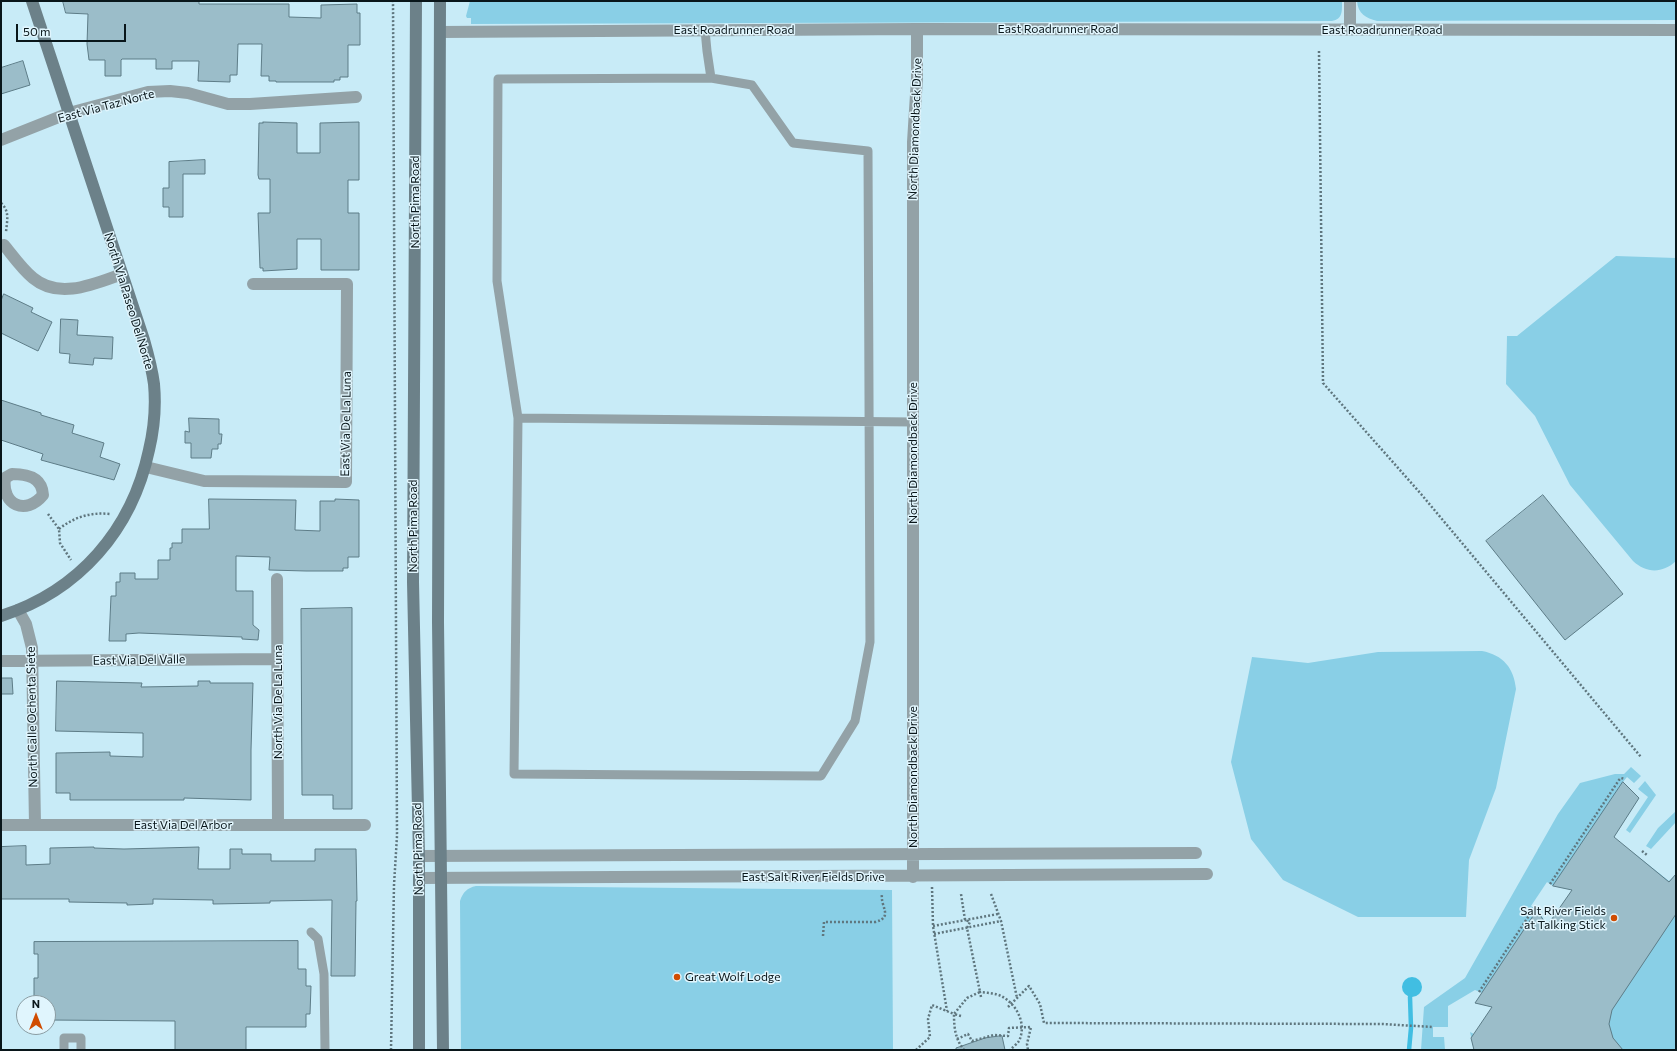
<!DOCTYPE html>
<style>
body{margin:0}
#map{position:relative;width:1677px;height:1051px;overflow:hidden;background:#c8ebf7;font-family:Commissioner,sans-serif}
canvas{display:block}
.frame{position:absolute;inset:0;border:2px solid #09161a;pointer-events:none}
.north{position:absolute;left:16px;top:995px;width:40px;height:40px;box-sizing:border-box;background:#e0f5fd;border:1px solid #8a9ca2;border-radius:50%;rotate:0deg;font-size:11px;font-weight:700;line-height:16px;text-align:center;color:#09161a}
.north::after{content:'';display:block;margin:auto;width:14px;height:18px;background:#d04c01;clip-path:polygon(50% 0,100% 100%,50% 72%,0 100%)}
.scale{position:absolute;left:16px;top:24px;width:110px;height:18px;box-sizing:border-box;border:2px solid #09161a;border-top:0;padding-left:5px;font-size:12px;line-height:14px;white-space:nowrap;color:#09161a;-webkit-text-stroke:3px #e0f5fd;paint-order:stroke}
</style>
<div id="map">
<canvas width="1677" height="1051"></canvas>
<div class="frame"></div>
<div class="north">N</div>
<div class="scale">50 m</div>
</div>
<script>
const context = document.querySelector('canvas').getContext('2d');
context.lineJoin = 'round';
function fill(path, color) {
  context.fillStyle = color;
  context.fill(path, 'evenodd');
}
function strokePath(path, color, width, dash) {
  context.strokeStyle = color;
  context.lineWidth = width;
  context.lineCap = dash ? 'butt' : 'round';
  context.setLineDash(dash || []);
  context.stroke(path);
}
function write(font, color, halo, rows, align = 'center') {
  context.font = font + ' Commissioner,sans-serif';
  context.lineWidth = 3;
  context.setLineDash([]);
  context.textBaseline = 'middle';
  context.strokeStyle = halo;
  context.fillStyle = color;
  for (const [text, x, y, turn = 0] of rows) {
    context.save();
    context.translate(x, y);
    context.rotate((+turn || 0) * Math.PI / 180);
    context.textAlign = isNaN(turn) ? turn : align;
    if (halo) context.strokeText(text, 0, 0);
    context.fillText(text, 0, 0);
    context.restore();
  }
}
fill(new Path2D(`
 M470 1H1342C1342 11 1343 19 1332 21L471 24V18H467L466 16Z
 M1357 1H1676V20L1377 21C1366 18 1358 14 1357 1Z
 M1616 256 1676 258V561C1662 574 1646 573 1633 561L1570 485 1535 416 1506 384 1507 336H1517Z
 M1482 651C1503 655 1514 668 1516 689L1496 788 1469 860 1466 917H1358L1283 880 1251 839 1231 762 1252 657 1308 663 1378 652Z
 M1631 767 1641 776 1634 783 1627 777 1623 782 1639 798 1609 845 1625 855 1630 850 1669 881 1676 874V1050H1474L1470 1032 1474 1034 1492 1007 1475 1003 1482 993 1475 990 1448 1006V1027H1433V1037H1444L1445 1050H1421L1424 1007 1465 978 1558 814 1580 783 1615 774H1624ZM1547 882 1553 886 1572 890 1548 925 1537 910 1531 906Z
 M1645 781 1656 795 1630 833 1626 830 1648 797 1638 789Z
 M1676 811V822L1651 849 1646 846 1658 828Z
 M476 886 892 890 893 1050H461L460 901C463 892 467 888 476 886Z`), '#89cfe6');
fill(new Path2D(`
 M1402 987a10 10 0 1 1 20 0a10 10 0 1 1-20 0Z`), '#41bee2');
strokePath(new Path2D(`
 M1409 1050 1411 1028 1410 997`), '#41bee2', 4.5);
const building = new Path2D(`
 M63 1H199V4H289V17L321 18V5L357 4V13H360V45H348V77H340V80H334V82H276V81H269V76H261L262 44H238L237 75H230V82L198 81 199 61H172V69H156V59H122L121 60V76H105V60H89L87 44 88 14 66 13Z
 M23 61 30 85 1 94V68Z
 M263 122 297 123V153H320V123L359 122V180H348V213H359V270H321V239H297V269L263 271V268H260L258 213H270V179H259L258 175 259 123H263Z
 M205 160V174H183V217H169V207H163V188H169V162Z
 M4 294 33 308 31 312 52 322 38 351 1 333V301Z
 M61 319 78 320 77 335 113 337 112 359 94 358 93 365 69 363 70 354 60 353Z
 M1 400 41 413V415L74 425 72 433 104 443 100 457 120 464 114 480 41 460 43 454 1 440Z
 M189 418 219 419V434H222L221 444H218V449H212L211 458H191V443H185V431L189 432Z
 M1543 495 1623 594 1565 640 1486 541Z
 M209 499 296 500 295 530 320 531V501H335V499L359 500V557H348V568H343V571H306L269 570 270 557 236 556V591H253V625L259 630 258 640 242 639V637L139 633 126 634V641H109L111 596H116V582H120V573H135V579H158V560H170V548H172V543H182V529H209Z
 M352 608V809H333V795H302L301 609Z
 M1 678H12L13 694H1Z
 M57 681 142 683 141 687 198 686V681H210V683H253L251 750V800L184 798V800H70V793H56V753L110 752V756L143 757V733L56 731Z
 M1623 782 1639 798 1614 837 1669 882 1676 874V914L1612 1010 1609 1024 1613 1038 1623 1050H1474L1471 1038 1492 1007 1475 1003 1537 910 1547 926 1572 890 1553 886Z
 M26 846V865L50 864V848L94 847V848L124 849 199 847 198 869H230V849H242V854H271V861H315V849H356L357 901H356L355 976H331L332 900 270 901V903L213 904V900L153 899V904L127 905V903L69 902V899H1V847Z
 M298 941V969H306V986H311L310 1014H306V1027H246V1050H175V1021L48 1020V1003H34V978H38V954H34V942Z
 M1002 1036 1005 1050H956V1048L985 1038Z`);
fill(building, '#9bbdc9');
strokePath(building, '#5d7c87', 1);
strokePath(new Path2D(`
 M1319 51 1323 383 1421 494 1641 757
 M1 203C10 211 7 221 6 232
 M48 514 59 529 60 543 71 560
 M59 529C74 517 91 512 110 514
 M1642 851 1647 855
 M1550 884 1619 780 1621 778 1625 779
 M932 887 933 926 947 1011
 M991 894 1001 921 1017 998
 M933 926 998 914
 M934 934 1001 921
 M823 936 824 922H875C894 917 880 907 882 894
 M1479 992 1534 908
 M981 997 980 992C987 993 995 993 1001 996 1017 1004 1027 1024 1019 1041 1017 1044 1013 1047 1010 1050
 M1008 1007 1029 986 1040 1004 1044 1023 1382 1024 1433 1027
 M961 1016 954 1014C954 1027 955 1039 964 1050
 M957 1039 968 1034 972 1041 994 1035 1008 1036 1009 1028 1031 1027 1027 1044 1028 1050
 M391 1050 394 885 397 836 393 1
 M916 1050 930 1037 928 1019 932 1005 954 1014 967 998 980 992 967 928 970 922 965 920 961 894`), '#5f767e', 2.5, [2, 2]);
strokePath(new Path2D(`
 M705 30 707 51 711 78 752 85 793 143 868 151 870 642 855 721 821 776 514 774 518 418C650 419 781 421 913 422
 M518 418 497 281 498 79 711 78
 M311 932 318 939 324 974 325 1050
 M64 1050V1038H81V1050`), '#93a2a7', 9);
strokePath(new Path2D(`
 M1350 30V1
 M440 32 917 29 1676 30
 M1 140 69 113 148 92 170 91 188 93 228 104H250L356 97
 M4 245C13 256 22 269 33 278 59 300 94 284 122 274
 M146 467 204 481 346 482 347 284H253
 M12 474C27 474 42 477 43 495 26 516 1 505 5 478Z
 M277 579 278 825
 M18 610 26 624 32 648 35 825
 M1 661 277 659
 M1 825H365
 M419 856 1196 853
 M913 877V142L917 78V29
 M419 878 1207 874`), '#93a2a7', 12);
strokePath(new Path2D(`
 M416 1 413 582 419 856V1050
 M440 1 438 622 443 1050
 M1 616C79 591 132 530 149 450 154 429 156 406 154 384 152 369 148 354 144 340L32 1`), '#6c8189', 12);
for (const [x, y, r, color] of [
 [1614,918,4,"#d04c01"],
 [677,977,4,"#d04c01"]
]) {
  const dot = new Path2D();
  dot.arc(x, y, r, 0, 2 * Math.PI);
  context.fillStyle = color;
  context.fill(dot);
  strokePath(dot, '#e0f5fd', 1.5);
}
write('12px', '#09161a', '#e0f5fd', [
 ["East Roadrunner Road",1058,29],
 ["East Roadrunner Road",734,30],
 ["East Roadrunner Road",1382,30],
 ["East Via Taz Norte",106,106,-15],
 ["North Diamondback Drive",915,129,-88],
 ["North Pima Road",415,202,-90],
 ["North Via Paseo Del Norte",129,301,73],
 ["East Via De La Luna",346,424,-89],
 ["North Diamondback Drive",913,453,-90],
 ["North Pima Road",413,526,-90],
 ["East Via Del Valle",139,660,-1],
 ["North Via De La Luna",278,702,-90],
 ["North Calle Ochenta Siete",32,717,-91],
 ["North Diamondback Drive",913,777,-90],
 ["East Via Del Arbor",183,825],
 ["North Pima Road",418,849,-91],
 ["East Salt River Fields Drive",813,877]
]);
write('12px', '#09161a', '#e0f5fd', [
 ["Salt River Fields",1606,911],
 ["at Talking Stick",1606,925],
 ["Great Wolf Lodge",685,977,"left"]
], 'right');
</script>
